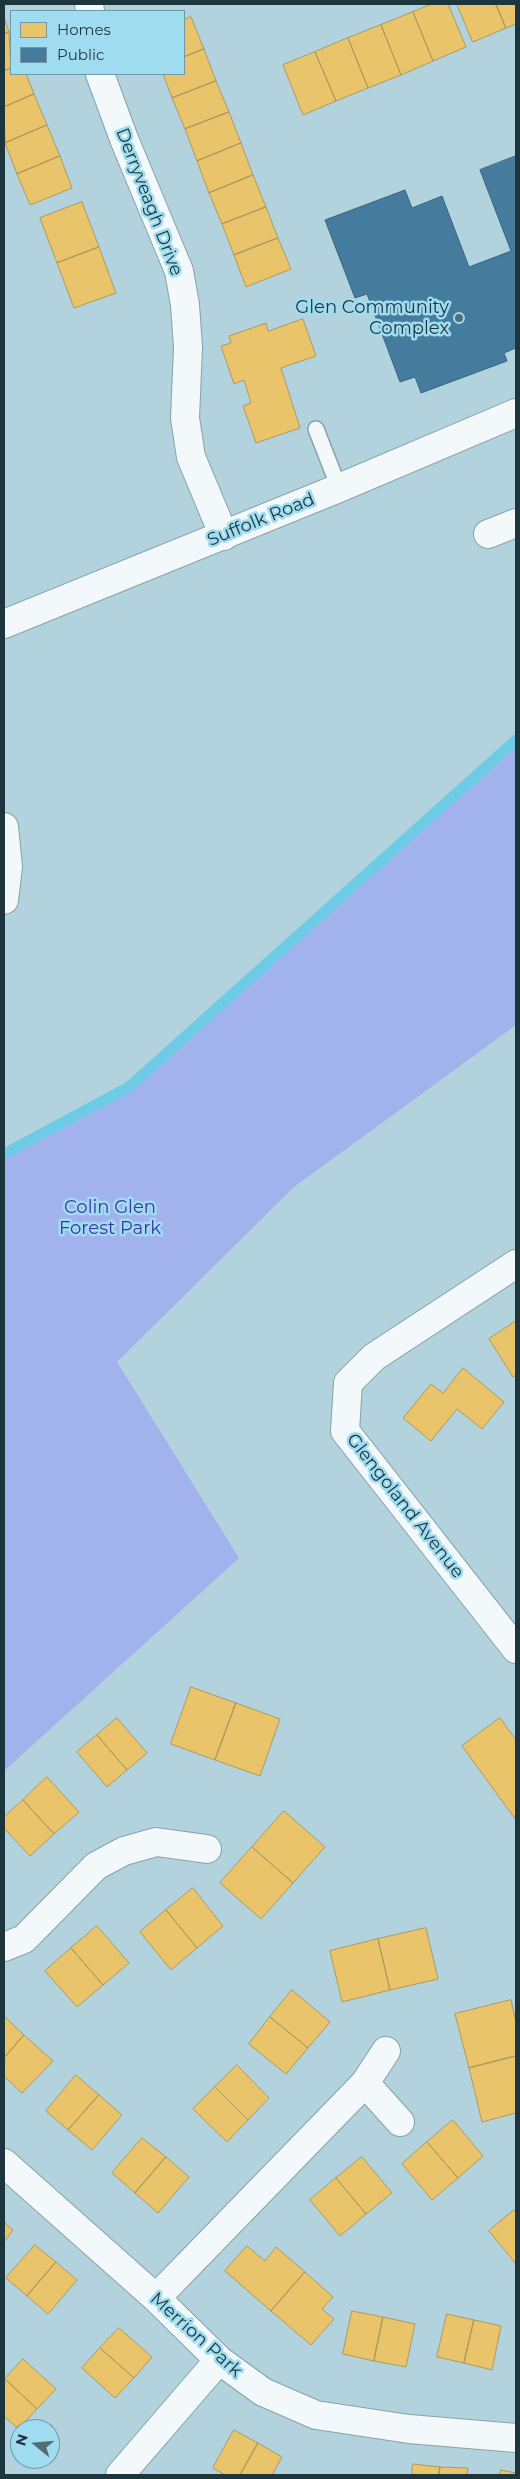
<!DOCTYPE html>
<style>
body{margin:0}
#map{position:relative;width:520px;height:2479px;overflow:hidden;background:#b2d3de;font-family:Montserrat,sans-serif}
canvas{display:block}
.frame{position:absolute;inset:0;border:5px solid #1d363e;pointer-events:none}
.legend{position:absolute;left:10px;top:10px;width:175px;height:65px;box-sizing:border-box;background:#a0dcf0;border:1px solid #6c9aa9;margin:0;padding:6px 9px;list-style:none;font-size:15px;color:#1d363e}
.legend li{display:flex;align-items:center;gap:10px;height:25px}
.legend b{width:25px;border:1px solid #6c9aa9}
.north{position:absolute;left:10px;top:2419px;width:50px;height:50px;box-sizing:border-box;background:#a0dcf0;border:1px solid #6c9aa9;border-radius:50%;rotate:287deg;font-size:14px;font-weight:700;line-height:20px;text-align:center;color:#1d363e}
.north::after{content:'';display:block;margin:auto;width:18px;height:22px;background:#516d76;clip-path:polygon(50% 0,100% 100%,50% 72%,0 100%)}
</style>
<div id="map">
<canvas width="520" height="2479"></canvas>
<div class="frame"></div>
<ul class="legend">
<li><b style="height:14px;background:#e9c46a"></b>Homes</li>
<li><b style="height:14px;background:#457b9d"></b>Public</li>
</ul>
<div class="north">N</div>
</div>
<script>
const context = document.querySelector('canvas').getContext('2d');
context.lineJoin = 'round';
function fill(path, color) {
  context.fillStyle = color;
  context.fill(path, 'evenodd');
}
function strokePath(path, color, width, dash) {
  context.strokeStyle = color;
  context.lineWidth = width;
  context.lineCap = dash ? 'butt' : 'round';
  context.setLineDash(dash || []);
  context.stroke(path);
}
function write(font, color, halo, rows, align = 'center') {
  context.font = font + ' Montserrat,sans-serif';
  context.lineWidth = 5;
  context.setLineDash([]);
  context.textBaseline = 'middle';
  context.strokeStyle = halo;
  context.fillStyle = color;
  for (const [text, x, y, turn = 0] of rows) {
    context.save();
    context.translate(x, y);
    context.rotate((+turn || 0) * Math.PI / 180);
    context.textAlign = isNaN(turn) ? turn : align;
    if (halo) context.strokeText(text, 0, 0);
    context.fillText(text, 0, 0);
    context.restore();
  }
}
fill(new Path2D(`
 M516 740V1025L294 1187 117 1362 239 1558 4 1771V1154L129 1087Z`), '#a1b2ec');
const homes = new Path2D(`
 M432 4H448L466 47 433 61 413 12Z
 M457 4H496L506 28 473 42Z
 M496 4H516V24L506 28Z
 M413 12 433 61 401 75 381 25Z
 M4 17 9 32 4 34Z
 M191 17 204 49 184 57V20Z
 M381 25 401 75 368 88 348 38Z
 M9 32 11 68 4 71V34Z
 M348 38 368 88 336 101 315 52Z
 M204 49 216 81 172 98 163 74H184V57Z
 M315 52 336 101 303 115 283 65Z
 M11 68V74H26L34 94 4 107V71Z
 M216 81 229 112 185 129 172 98Z
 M34 94 47 125 5 143 4 107Z
 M229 112 241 143 197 161 185 129Z
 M47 125 60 156 17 174 5 143Z
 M241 143 253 175 209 193 197 161Z
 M60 156 72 188 30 205 17 174Z
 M253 175 266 207 222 224 209 193Z
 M82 202 99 247 57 263 40 218Z
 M266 207 278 238 234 255 222 224Z
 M278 238 291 269 246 287 234 255Z
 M99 247 116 293 74 308 57 263Z
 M303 319 316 356 281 368 300 428 256 443 243 406 251 403 244 380 234 384 221 346 231 343 229 336 266 323 268 331Z
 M516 1321V1375L513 1377 489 1339Z
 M463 1368 504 1402 482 1429 457 1409 431 1441 403 1418 431 1384 443 1393Z
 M191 1687 236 1703 215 1760 171 1744Z
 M236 1703 280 1719 260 1776 215 1760Z
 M117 1718 147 1753 127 1770 97 1735Z
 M500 1718 516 1740V1820L462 1746Z
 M97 1735 127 1770 107 1787 77 1752Z
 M47 1777 79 1812 54 1834 23 1800Z
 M23 1800 54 1834 30 1856 4 1828V1817Z
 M284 1811 325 1847 293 1883 252 1847Z
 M252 1847 293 1883 261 1919 220 1883Z
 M193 1888 223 1926 197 1948 166 1910Z
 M166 1910 197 1948 171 1970 140 1932Z
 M97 1926 129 1963 103 1985 71 1948Z
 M426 1928 438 1979 390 1990 378 1939Z
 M378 1939 390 1990 342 2002 330 1951Z
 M71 1948 103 1985 77 2007 45 1971Z
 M292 1990 330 2022 308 2048 270 2017Z
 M511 2000 516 2022V2056L469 2068 455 2014Z
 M4 2016 24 2035 4 2058Z
 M270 2017 308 2048 286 2074 249 2044Z
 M24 2035 53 2061 22 2093 4 2076V2058Z
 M516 2056V2113L482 2122 469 2068Z
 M237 2065 269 2098 248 2120 215 2087Z
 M76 2075 99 2095 68 2130 46 2111Z
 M215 2087 248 2120 227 2142 193 2109Z
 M99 2095 122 2115 92 2150 68 2130Z
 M453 2120 483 2156 458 2178 427 2142Z
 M142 2138 166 2157 135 2193 112 2173Z
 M427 2142 458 2178 432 2200 402 2164Z
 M166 2157 189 2177 158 2213 135 2193Z
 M362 2157 392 2193 366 2214 336 2178Z
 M336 2178 366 2214 340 2236 310 2200Z
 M514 2210 516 2213V2264L489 2231Z
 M4 2222 13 2230 4 2242Z
 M35 2245 56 2262 27 2296 6 2278Z
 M247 2246 265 2261 276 2247 305 2272 271 2311 225 2271Z
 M56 2262 77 2280 48 2314 27 2296Z
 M305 2272 333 2297 322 2309 334 2319 311 2345 271 2311Z
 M352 2311 383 2317 374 2361 343 2354Z
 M447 2314 474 2320 464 2363 437 2357Z
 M383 2317 415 2324 406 2367 374 2361Z
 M474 2320 501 2326 492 2370 464 2363Z
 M119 2328 152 2357 134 2378 100 2348Z
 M100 2348 134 2378 115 2398 82 2368Z
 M23 2359 56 2389 37 2409 5 2379Z
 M5 2379 37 2409 18 2429 4 2416Z
 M234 2430 258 2443 240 2475H225L213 2468Z
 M258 2443 282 2457 272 2475H240Z
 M413 2464 440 2467 439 2475H412Z
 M440 2467 468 2468 467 2475H439Z
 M501 2470 516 2473V2475H500Z`);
fill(homes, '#e9c46a');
strokePath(homes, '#ac995d', 1);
const public = new Path2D(`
 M516 156V348L504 353 507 361 421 393 415 377 400 382 367 294 355 298 325 220 405 190 412 208 442 196 469 267 511 251 480 170Z`);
fill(public, '#457b9d');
strokePath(public, '#396680', 1);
strokePath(new Path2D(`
 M4 1154 129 1087 516 740`), '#6dcbe6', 11);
const service = new Path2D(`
 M316 429 339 488`);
const minor = new Path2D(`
 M89 4 90 11
 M100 74 124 139 179 271 185 305 188 347 185 418 191 457 224 536
 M488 534 516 523
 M4 624 339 488 516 413
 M4 827 8 867 4 900
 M516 1264 374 1357 348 1383 345 1431 516 1649
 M4 1947 24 1939 96 1866 124 1851 156 1842 207 1849
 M365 2083 400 2122
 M4 2163 156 2298 219 2360 263 2392 316 2415 409 2429 516 2438
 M156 2298 365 2083 386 2051
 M120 2475 219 2360`);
strokePath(service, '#87a1a9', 18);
strokePath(minor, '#87a1a9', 30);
strokePath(service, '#f3f8fa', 15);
strokePath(minor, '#f3f8fa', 28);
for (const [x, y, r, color] of [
 [459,318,5,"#516d76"]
]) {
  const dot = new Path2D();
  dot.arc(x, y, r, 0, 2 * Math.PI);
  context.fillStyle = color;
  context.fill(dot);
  strokePath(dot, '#a0dcf0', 2);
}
write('18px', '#1d363e', '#a0dcf0', [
 ["Derryveagh Drive",149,202,69],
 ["Suffolk Road",261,520,-22],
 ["Glengoland Avenue",405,1506,52],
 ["Merrion Park",196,2335,42]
]);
write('18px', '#1d363e', '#a0dcf0', [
 ["Glen Community",449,308],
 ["Complex",449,329]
], 'right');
write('18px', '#4032a5', '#a0dcf0', [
 ["Colin Glen",110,1208],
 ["Forest Park",110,1229]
]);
</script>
